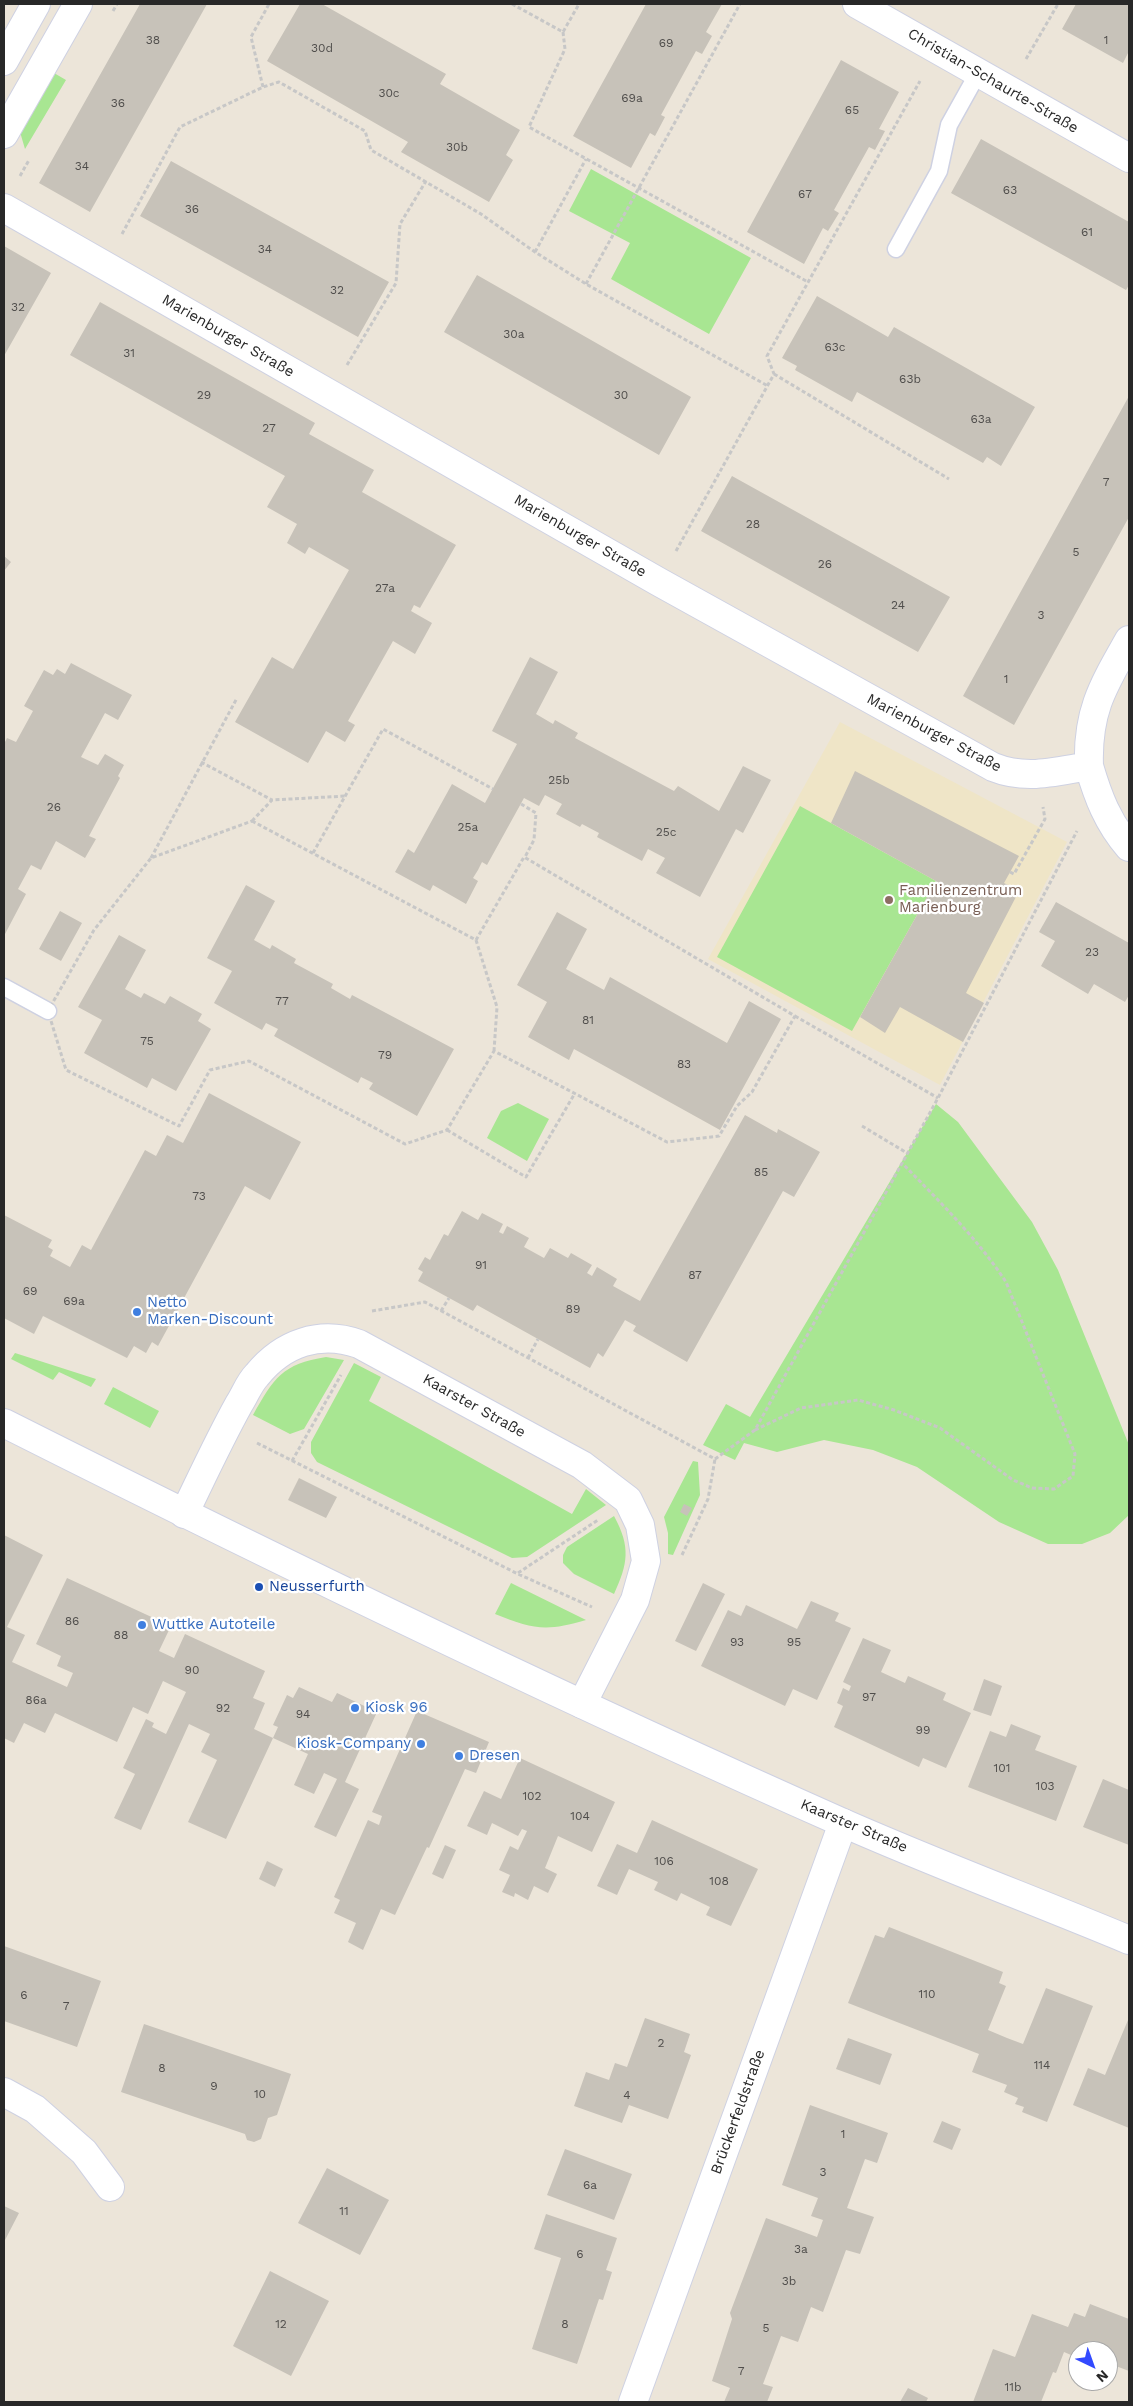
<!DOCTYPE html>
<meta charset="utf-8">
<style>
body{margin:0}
#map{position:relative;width:1133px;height:2406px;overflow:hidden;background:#ece5d9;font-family:"Work Sans",sans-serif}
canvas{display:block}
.frame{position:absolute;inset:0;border:5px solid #282828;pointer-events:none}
.north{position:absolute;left:1068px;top:2341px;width:50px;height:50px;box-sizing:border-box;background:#fff;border:1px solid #a9a9a9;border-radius:50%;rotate:138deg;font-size:14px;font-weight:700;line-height:20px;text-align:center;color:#282828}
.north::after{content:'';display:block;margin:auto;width:18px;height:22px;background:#334aff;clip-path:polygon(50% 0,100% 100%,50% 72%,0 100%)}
</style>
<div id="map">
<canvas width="1133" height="2406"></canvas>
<div class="frame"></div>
<div class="north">N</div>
</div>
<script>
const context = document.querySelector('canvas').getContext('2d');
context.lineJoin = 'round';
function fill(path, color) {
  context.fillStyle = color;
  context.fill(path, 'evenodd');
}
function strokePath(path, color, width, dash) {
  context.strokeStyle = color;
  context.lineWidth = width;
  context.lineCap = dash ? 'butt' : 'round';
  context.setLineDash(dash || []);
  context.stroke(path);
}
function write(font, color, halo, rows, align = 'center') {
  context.font = font + ' "Work Sans",sans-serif';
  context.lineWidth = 4.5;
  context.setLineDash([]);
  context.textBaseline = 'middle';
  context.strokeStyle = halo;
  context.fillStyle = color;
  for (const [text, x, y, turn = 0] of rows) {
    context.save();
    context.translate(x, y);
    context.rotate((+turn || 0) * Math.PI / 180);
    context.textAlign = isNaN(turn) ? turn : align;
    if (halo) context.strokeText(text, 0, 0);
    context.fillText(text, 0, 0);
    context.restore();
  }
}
fill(new Path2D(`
 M840 722 1067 842 940 1085 708 959Z`), '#efe5c7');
fill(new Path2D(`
 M54 73 66 80 25 149 20 132Z
 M591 169 751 258 709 334 611 279 630 243 569 211Z
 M800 806 936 881 852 1031 717 957Z
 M518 1103 549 1119 527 1161 487 1138 501 1111Z
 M936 1104 958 1122 1032 1222 1058 1270 1129 1445V1515L1110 1533 1082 1544H1048L999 1522 917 1467 873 1450 824 1440 777 1452 744 1443 735 1460 703 1445 726 1404 750 1417Z
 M15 1353 96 1379 91 1387 59 1372 53 1380 11 1359Z
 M326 1357 344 1360 304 1429 290 1434 253 1415C274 1378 282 1364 326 1357Z
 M354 1363 381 1377 369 1401 572 1514 586 1489 606 1505 527 1557 512 1558 317 1462 311 1453V1442Z
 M113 1387 159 1411 150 1428 104 1404Z
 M693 1461 698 1462 700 1495 673 1555 668 1554V1533L664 1517Z
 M614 1516C631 1547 628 1564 614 1594L574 1574 563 1563V1555L567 1547Z
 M511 1583 586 1620C546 1632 532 1629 495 1614Z`), '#a8e692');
fill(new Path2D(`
 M140 4H207L90 212 39 183Z
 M300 4H322L446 74 440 84 520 130 506 155 513 160 489 202 401 152 408 142 267 61Z
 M646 4H722L706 32 712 36 702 54 696 51 661 115 665 117 655 136 650 133 631 168 573 136Z
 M1076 4H1129V51L1123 63 1062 29Z
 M841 60 899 92 879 129 885 131 875 150 869 147 834 210 839 213 828 231 823 228 804 264 747 232Z
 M981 139 1129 222V285L1126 290 951 193Z
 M171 161 389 282 358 337 140 216Z
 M4 246 51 273 4 356Z
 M477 275 691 397 659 455 444 332Z
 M817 296 888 337 894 327 1035 407 1001 466 987 457 983 463 857 392 852 402 795 370 797 366 782 358Z
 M100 302 315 423 309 434 374 470 362 492 456 545 420 608 414 605 411 611 432 623 415 654 393 641 348 721 355 725 345 742 326 731 308 763 235 722 272 657 293 669 349 570 309 547 305 554 287 543 297 524 267 507 285 476 70 355Z
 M1129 396V517L1014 725 963 696Z
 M732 476 950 597 918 652 701 531Z
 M4 556 11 562 4 571Z
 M530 657 558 672 536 714 553 724 555 720 578 733 575 738 674 791 678 786 719 811 743 766 771 780 743 833 736 829 700 897 656 873 665 858 648 849 642 861 597 837 599 833 582 824 580 827 556 814 562 804 545 795 539 806 524 798 487 865 482 862 478 870 473 878 478 881 466 904 433 885 430 891 395 872 408 849 414 853 452 784 485 803 517 744 492 731Z
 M71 663 132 695 118 720 105 713 81 757 98 765 105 754 124 765 118 776 120 778 89 836 96 839 85 858 56 841 41 870 31 865 18 889 26 894 4 936V744L7 738 16 742 33 711 24 706 44 670 53 675 57 669 65 674Z
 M855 771 1019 856 1004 883 1019 891 966 993 984 1003 963 1042 900 1007 885 1033 860 1017 936 881 831 823Z
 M246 885 275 901 254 940 270 949 272 945 296 959 294 963 333 984 331 988 350 999 352 995 454 1049 417 1116 369 1089 373 1083 361 1077 358 1083 274 1036 278 1029 266 1023 262 1030 214 1003 232 971 207 958Z
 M1056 902 1129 943V995L1125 1002 1094 984 1088 994 1041 966 1055 941 1039 932Z
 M60 911 82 923 61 961 39 949Z
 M557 912 587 929 566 969 604 990 610 977 727 1043 749 1001 781 1019 720 1130 574 1049 569 1060 528 1037 547 1002 517 985Z
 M119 935 146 950 125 989 141 998 144 993 165 1004 170 996 202 1014 198 1021 211 1029 176 1091 152 1078 147 1088 84 1053 102 1020 78 1007Z
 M209 1093 301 1142 270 1200 245 1186 158 1346 152 1342 146 1353 134 1346 127 1358 43 1316 34 1334 4 1318V1215L52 1240 48 1247 53 1250 50 1256 70 1267 82 1245 91 1250 145 1150 156 1156 167 1135 183 1143Z
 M745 1115 777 1133 778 1129 820 1152 794 1197 783 1191 687 1362 633 1331 636 1326 625 1320 603 1357 598 1353 590 1368 477 1305 473 1311 418 1281 423 1272 418 1269 425 1257 430 1260 444 1234 448 1236 462 1211 478 1220 482 1213 503 1224 499 1232 503 1234 507 1226 529 1238 524 1247 544 1258 550 1248 568 1258 571 1253 592 1265 587 1273 592 1276 597 1267 617 1279 613 1286 640 1301Z
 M299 1478 337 1497 326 1518 288 1500Z
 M684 1504 692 1508 687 1516 680 1512Z
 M4 1535 43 1555 7 1627 25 1635 12 1662 67 1687 73 1673 57 1666 61 1656 36 1644 67 1578 158 1620 156 1624 169 1630 159 1651 174 1658 185 1634 265 1671 253 1698 265 1703 254 1729 273 1738 226 1839 188 1822 217 1760 201 1752 210 1734 189 1724 141 1830 114 1818 135 1774 123 1768 146 1719 154 1723 152 1727 166 1734 186 1692 163 1681 148 1714 133 1707 117 1742 55 1713 45 1733 24 1723 14 1743 4 1738Z
 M703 1583 725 1594 696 1651 675 1641Z
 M811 1601 839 1613 835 1621 851 1628 817 1700 793 1689 785 1706 701 1666 728 1610 741 1616 746 1605 797 1629Z
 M863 1638 891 1650 881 1672 905 1683 908 1676 946 1693 943 1700 971 1713 946 1768 923 1758 919 1767 834 1727 843 1706 837 1703 843 1688 849 1691 851 1686 843 1682Z
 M984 1679 1002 1686 991 1716 973 1710Z
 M299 1687 332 1702 337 1693 377 1712 345 1782 359 1789 336 1837 314 1827 337 1779 324 1773 314 1794 294 1785 308 1754 273 1738 278 1727 273 1725 287 1695 293 1698Z
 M417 1711 489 1742 476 1773 465 1769 429 1848 427 1847 395 1915 381 1909 363 1950 348 1942 356 1923 334 1913 340 1900 334 1897 368 1820 379 1825 382 1816 372 1812Z
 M1011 1724 1041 1736 1035 1750 1077 1766 1056 1821 968 1787 990 1731 1006 1737Z
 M520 1758 615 1802 592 1852 558 1836 545 1868 557 1874 548 1893 534 1886 528 1900 515 1893 514 1897 502 1892 510 1875 499 1870 510 1846 518 1850 527 1831 522 1829 518 1836 492 1823 487 1835 467 1826 484 1791 501 1799Z
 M1103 1779 1129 1790V1845L1083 1827Z
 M652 1820 758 1869 731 1926 706 1915 710 1907 681 1893 677 1901 654 1890 658 1882 629 1869 617 1895 597 1886 617 1844 637 1853Z
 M445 1845 456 1850 443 1879 432 1874Z
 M267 1861 283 1869 275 1887 259 1879Z
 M889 1927 1003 1972 999 1983 1006 1986 988 2030 1007 2038 1023 2044 1046 1988 1093 2006 1047 2122 1022 2112 1024 2107 1015 2104 1018 2098 1004 2092 1007 2085 972 2072 979 2054 848 2003 875 1935 884 1938Z
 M4 1946 101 1981 77 2047 4 2021Z
 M645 2018 690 2034 684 2052 691 2055 668 2119 629 2105 622 2123 574 2106 586 2072 609 2080 615 2063 627 2067Z
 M1128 2020 1129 2021V2128L1073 2105 1088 2068 1105 2075Z
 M144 2024 291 2074 277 2115 268 2118 261 2139 254 2142 247 2140 245 2134 121 2092Z
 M848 2038 892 2054 880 2085 836 2069Z
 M810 2105 888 2133 877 2163 865 2159 847 2208 874 2217 860 2254 846 2250 823 2312 811 2307 798 2342 781 2336 763 2384 773 2387 767 2402H724L730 2388 712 2381 732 2319 730 2313 766 2218 817 2237 823 2220 811 2216 818 2198 782 2185Z
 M942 2121 961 2129 952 2150 933 2142Z
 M565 2149 632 2174 614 2220 547 2195Z
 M327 2168 389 2200 360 2255 298 2223Z
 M4 2206 19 2213 4 2242Z
 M546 2214 617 2238 606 2270 612 2272 603 2300 599 2299 577 2364 532 2349 561 2258 534 2249Z
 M270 2271 329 2301 291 2376 233 2346Z
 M1090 2304 1129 2319V2371L1108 2363V2351H1078V2358L1064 2352 1056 2373 1053 2372 1041 2402H973L993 2349 1015 2357 1032 2314 1068 2327 1074 2313 1085 2317Z
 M908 2388 928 2398 926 2402H900Z`), '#c7c2b9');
const lane = new Path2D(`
 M896 249 939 171 949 125 978 73
 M4 987 48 1011`);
const street = new Path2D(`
 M857 4 1129 158
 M4 208 659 582 993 767C1025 780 1056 772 1089 766 1098 797 1108 823 1129 847
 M1089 766C1087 711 1103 686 1129 640
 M184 1514C202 1477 219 1440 239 1404 245 1395 249 1383 257 1375 283 1343 320 1330 359 1344L582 1465 628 1500 640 1525 646 1561 635 1600 582 1704
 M4 2092 35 2109 84 2152 110 2187
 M633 2402 843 1823`);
const secondary = new Path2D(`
 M4 61 36 4
 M4 134 78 4
 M4 1423C280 1562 559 1697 841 1822 936 1864 1033 1900 1129 1940`);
strokePath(lane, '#ced1e2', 19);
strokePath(street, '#ced1e2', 30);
strokePath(secondary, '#ced1e2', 30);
strokePath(new Path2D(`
 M512 4 563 32 579 4
 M113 11 117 4
 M563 32 565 49 529 127 808 282
 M1026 59 1058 4
 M263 87 251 37 269 4
 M20 176 29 160
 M122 234 180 127 263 87 279 82 365 131 371 150 481 214 535 252 586 284 768 386
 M535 252 586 159
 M586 284 740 4
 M347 365 396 283 400 224 426 181
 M774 374 949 479
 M676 551 774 374 767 356 920 81
 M201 762 272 800
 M521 804 536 813 534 840 525 857
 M252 821 476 940 524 857 795 1016 752 1092 737 1106 719 1136 667 1142 494 1051 447 1130 405 1144 249 1061 210 1070 179 1126 66 1070 48 1011 94 930 151 858Z
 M252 821 272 800 346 796
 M313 853 383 729 493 789
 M151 858 237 698
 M1010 872 1014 874 1045 819 1043 807
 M476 940 497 1007 494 1051
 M795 1016 938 1098
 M862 1126 907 1153
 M447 1130 526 1177 575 1093
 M372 1311 425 1302 715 1459 755 1430 938 1098 1077 831
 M441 1311 449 1298
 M528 1358 538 1339
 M755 1430 801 1408 858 1400 894 1410 940 1428 1013 1480 1032 1488 1054 1489 1073 1476 1075 1454 1006 1282C977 1238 939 1201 902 1163
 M257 1443 518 1574 592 1607
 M292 1461 341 1375
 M682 1555 708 1499 715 1459
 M518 1573 598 1520`), '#c7c7c7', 3, [4, 2.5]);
strokePath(lane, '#fff', 16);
strokePath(street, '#fff', 28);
strokePath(secondary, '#fff', 28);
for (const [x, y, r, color] of [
 [889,900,5,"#8d6e63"],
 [137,1312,5,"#3f7fe0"],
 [259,1587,5,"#1a4fb4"],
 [142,1625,5,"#3f7fe0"],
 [355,1708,5,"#3f7fe0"],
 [421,1744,5,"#3f7fe0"],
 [459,1756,5,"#3f7fe0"]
]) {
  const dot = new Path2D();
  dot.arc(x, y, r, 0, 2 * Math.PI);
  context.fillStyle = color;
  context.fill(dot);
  strokePath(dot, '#fff', 2);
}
write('12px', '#504e4c', null, [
 ["38",153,40],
 ["1",1106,40],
 ["69",666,43],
 ["30d",322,48],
 ["30c",389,93],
 ["69a",632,98],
 ["36",118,103],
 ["65",852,110],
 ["30b",457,147],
 ["34",82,166],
 ["63",1010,190],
 ["67",805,194],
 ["36",192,209],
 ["61",1087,232],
 ["34",265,249],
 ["32",337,290],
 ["32",18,307],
 ["30a",514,334],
 ["63c",835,347],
 ["31",129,353],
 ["63b",910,379],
 ["29",204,395],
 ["30",621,395],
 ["63a",981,419],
 ["27",269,428],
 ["7",1106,482],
 ["28",753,524],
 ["5",1076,552],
 ["26",825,564],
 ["27a",385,588],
 ["24",898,605],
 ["3",1041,615],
 ["1",1006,679],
 ["25b",559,780],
 ["26",54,807],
 ["25a",468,827],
 ["25c",666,832],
 ["23",1092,952],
 ["77",282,1001],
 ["81",588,1020],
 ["75",147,1041],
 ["79",385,1055],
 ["83",684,1064],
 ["85",761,1172],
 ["73",199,1196],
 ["91",481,1265],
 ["87",695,1275],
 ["69",30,1291],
 ["69a",74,1301],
 ["89",573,1309],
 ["86",72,1621],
 ["88",121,1635],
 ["93",737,1642],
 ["95",794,1642],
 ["90",192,1670],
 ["97",869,1697],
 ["86a",36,1700],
 ["92",223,1708],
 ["94",303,1714],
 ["99",923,1730],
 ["101",1002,1768],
 ["103",1045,1786],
 ["102",532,1796],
 ["104",580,1816],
 ["106",664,1861],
 ["108",719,1881],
 ["110",927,1994],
 ["6",24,1995],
 ["7",66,2006],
 ["2",661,2043],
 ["114",1042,2065],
 ["8",162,2068],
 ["9",214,2086],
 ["10",260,2094],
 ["4",627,2095],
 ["1",843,2134],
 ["3",823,2172],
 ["6a",590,2185],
 ["11",344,2211],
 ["3a",801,2249],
 ["6",580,2254],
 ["3b",789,2281],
 ["12",281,2324],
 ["8",565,2324],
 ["5",766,2328],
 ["7",741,2371],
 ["11b",1013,2387]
]);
write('15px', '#282828', '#fff', [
 ["Christian-Schaurte-Straße",993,81,30],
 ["Marienburger Straße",228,336,30],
 ["Marienburger Straße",580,536,30],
 ["Marienburger Straße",934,733,28],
 ["Kaarster Straße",474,1406,29],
 ["Kaarster Straße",854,1826,23],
 ["Brückerfeldstraße",738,2112,-70]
]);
write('15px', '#785e54', '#fff', [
 ["Familienzentrum",899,891],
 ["Marienburg",899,908]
], 'left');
write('15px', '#366cbe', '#fff', [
 ["Netto",147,1303],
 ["Marken-Discount",147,1320],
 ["Wuttke Autoteile",152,1625],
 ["Kiosk 96",365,1708],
 ["Kiosk-Company",411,1744,"right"],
 ["Dresen",469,1756]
], 'left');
write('15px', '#164399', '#fff', [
 ["Neusserfurth",269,1587]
], 'left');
</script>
